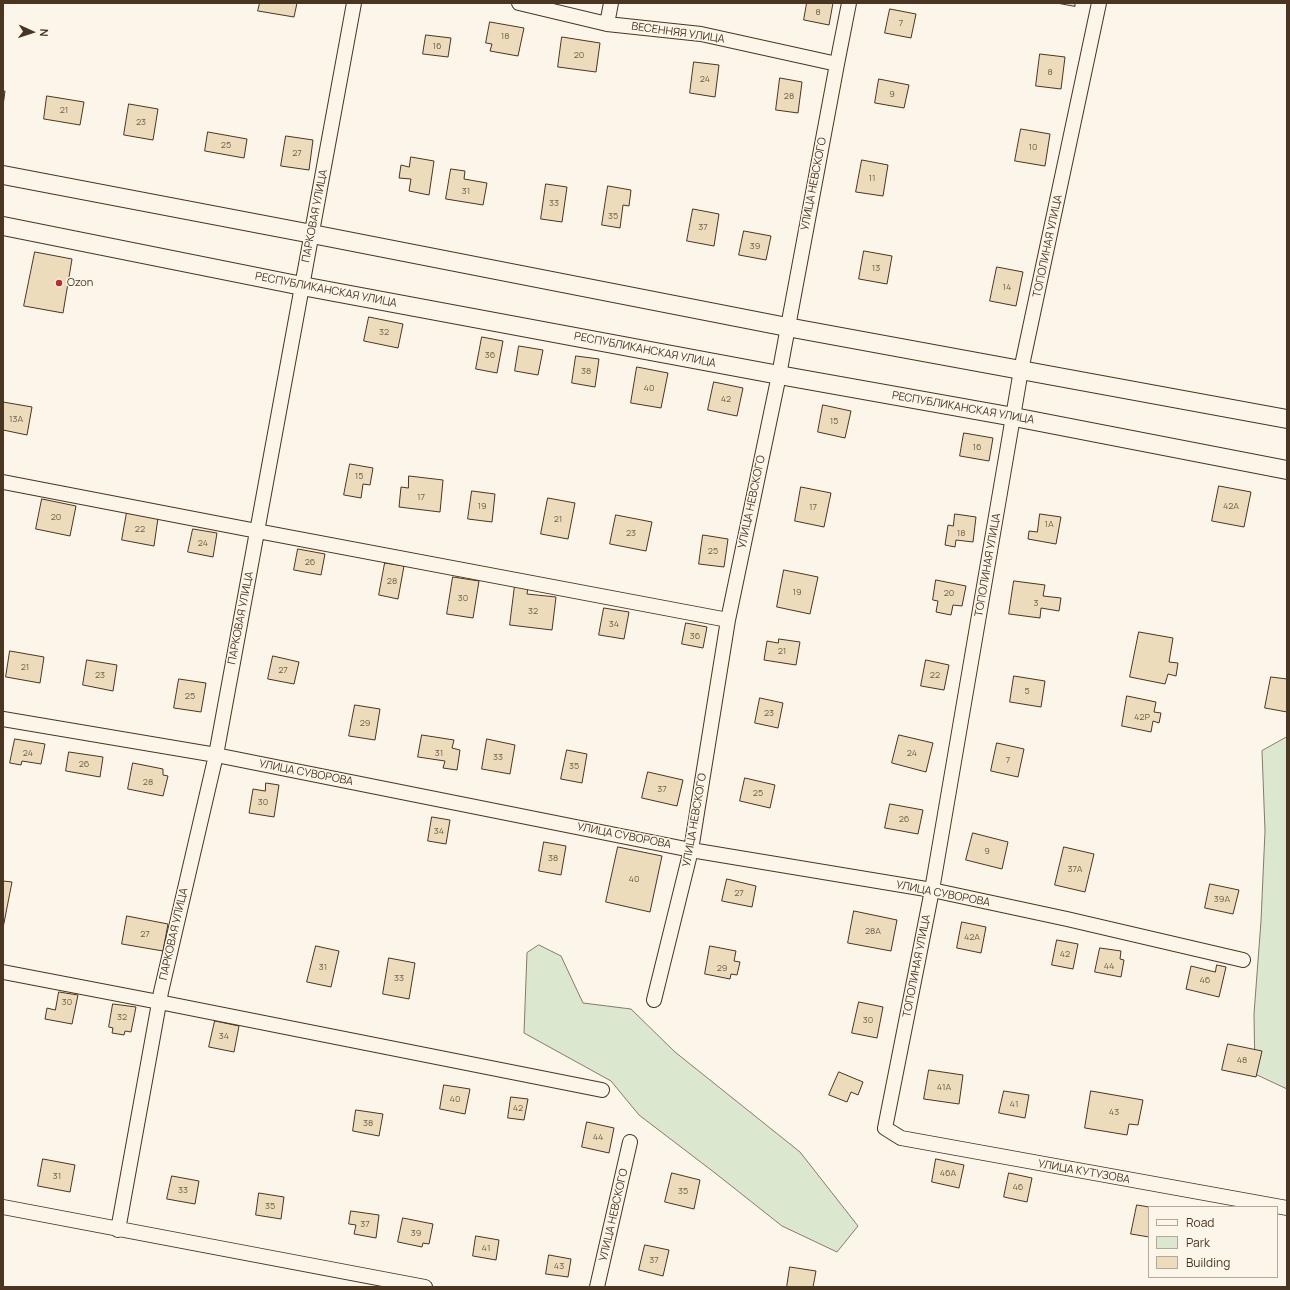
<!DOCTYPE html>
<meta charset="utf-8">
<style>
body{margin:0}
#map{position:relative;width:1290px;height:1290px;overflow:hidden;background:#fbf6e9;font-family:Manrope,sans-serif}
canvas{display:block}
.frame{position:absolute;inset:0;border:4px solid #4a3520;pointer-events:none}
.legend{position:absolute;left:1148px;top:1206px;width:130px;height:72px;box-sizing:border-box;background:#fbf6e9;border:1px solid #b4a999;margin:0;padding:5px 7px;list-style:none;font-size:12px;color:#4a3520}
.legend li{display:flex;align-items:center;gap:8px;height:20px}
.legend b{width:20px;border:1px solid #b4a999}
.north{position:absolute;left:12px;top:12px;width:40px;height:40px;-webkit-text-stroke:3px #fbf6e9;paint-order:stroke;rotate:93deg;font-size:11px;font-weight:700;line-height:16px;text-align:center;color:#4a3520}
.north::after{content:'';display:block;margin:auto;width:14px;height:18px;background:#4a3520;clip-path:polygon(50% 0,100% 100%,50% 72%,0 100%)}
</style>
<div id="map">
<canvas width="1290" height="1290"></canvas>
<div class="frame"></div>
<ul class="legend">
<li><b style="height:5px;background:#fbf6e9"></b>Road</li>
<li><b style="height:11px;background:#dce7d0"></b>Park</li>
<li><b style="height:11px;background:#ecdcbc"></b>Building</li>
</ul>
<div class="north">N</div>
</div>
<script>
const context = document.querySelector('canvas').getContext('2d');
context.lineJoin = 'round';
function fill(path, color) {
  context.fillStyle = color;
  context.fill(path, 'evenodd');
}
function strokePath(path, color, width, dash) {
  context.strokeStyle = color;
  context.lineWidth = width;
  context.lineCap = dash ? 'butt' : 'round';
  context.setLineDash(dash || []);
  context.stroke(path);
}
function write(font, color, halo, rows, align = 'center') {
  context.font = font + ' Manrope,sans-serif';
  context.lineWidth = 3;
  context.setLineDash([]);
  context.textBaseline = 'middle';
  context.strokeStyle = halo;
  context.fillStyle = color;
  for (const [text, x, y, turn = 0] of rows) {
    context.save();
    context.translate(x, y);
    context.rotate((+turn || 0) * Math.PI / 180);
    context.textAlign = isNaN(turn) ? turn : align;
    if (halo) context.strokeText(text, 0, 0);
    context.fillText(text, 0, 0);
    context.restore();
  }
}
const green = new Path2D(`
 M1287 737V1089L1255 1074 1254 1014 1261 921 1265 831 1262 751Z
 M539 945 561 956 583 1003 631 1009 675 1052 800 1152 858 1226 837 1252 782 1226 715 1173 639 1115 611 1081 524 1033 527 953Z`);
fill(green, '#dce7d0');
strokePath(green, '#887966', 1);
const building = new Path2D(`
 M260 3H297L294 17 258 11Z
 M807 3H833L829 25 804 20Z
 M1057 3H1075V6Z
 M890 9 916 14 911 38 885 33Z
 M490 22 524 28 518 56 490 51 492 44 486 43Z
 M426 35 451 38 448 57 423 54Z
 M562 37 600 43 596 72 558 67Z
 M1040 54 1065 57 1061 89 1036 86Z
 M694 62 719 65 715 97 690 93Z
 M780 78 802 82 798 113 776 110Z
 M879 79 909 85 904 108 875 103Z
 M3 91H5L3 106Z
 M47 96 84 102 80 125 44 119Z
 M129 104 158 109 153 140 124 135Z
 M1021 129 1050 134 1045 166 1015 161Z
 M208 132 247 139 244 158 205 151Z
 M286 136 313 140 309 170 281 166Z
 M411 157 434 161 429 195 409 191 411 179 399 178 401 165 409 167Z
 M862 160 888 165 883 196 856 192Z
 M451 169 465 171 464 179 487 183 483 205 446 199Z
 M546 184 567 187 562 222 541 219Z
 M608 186 631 190 629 206 623 205 620 228 602 225Z
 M693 209 719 214 714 246 687 241Z
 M744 231 771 236 766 260 739 255Z
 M864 251 892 256 887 284 859 279Z
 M35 252 72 259 63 313 24 306Z
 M997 267 1023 272 1016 306 990 301Z
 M369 317 403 324 398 348 364 341Z
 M482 337 503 341 497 373 476 369Z
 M519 346 543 350 538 375 515 371Z
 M576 356 599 359 595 387 572 383Z
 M637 367 668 373 661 408 631 403Z
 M714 382 743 388 737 416 708 410Z
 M3 402 32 407 27 435 3 430Z
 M823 405 851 411 845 438 818 432Z
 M964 433 993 438 989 461 960 456Z
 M350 464 373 468 370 485 363 484 361 498 344 495Z
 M409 476 443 480 440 512 399 507 401 487 408 488Z
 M1219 486 1251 492 1244 527 1212 521Z
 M801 487 831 493 824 527 795 521Z
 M472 491 495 494 492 522 468 519Z
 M548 498 575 503 568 539 541 534Z
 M42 499 76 506 70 536 36 529Z
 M127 512 158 518 154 546 122 540Z
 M955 514 976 517 973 542 956 540 955 547 945 545 948 525 953 526Z
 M1040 514 1061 517 1056 544 1028 539 1029 531 1037 532Z
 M616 515 652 522 646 551 610 544Z
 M193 529 217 533 213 557 188 552Z
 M703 535 728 539 724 567 699 564Z
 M298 549 325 554 321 575 294 570Z
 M385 563 404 566 398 599 379 595Z
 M784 570 818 577 810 614 777 607Z
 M453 577 479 581 473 618 447 614Z
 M936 580 966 586 962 606 953 605 951 615 936 612 938 601 933 600Z
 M1014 581 1045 585 1043 596 1061 598 1059 611 1041 608 1040 618 1009 614Z
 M515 585 528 587 527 594 556 597 552 630 510 625Z
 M604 608 629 612 624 639 599 635Z
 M686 623 707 627 703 648 682 644Z
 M1139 632 1173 638 1169 662 1178 663 1176 676 1168 674 1165 684 1130 677Z
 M779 639 800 642 796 665 764 660 767 641 778 643Z
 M10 651 44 657 40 683 6 677Z
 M273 656 299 662 294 684 268 679Z
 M87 660 117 665 113 691 83 685Z
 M926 660 949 665 944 690 921 686Z
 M1014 676 1045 681 1041 707 1010 702Z
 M1271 677 1287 679V712L1265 708Z
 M179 679 206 683 201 712 174 708Z
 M1127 696 1156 702 1154 712 1161 713 1159 723 1153 721 1151 732 1122 726Z
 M760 698 783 703 778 728 755 723Z
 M355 705 380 709 375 740 349 736Z
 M422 735 454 740 452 748 460 750 457 770 443 768 445 761 418 757Z
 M899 735 933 743 926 772 892 763Z
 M15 739 45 744 41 764 22 761 21 765 10 763Z
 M487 739 515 745 510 774 482 769Z
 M997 743 1024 749 1018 777 991 771Z
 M567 750 587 754 582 783 561 779Z
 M69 752 103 757 100 777 66 771Z
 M133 763 163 769V775L168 776 163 796 128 789Z
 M648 772 683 780 677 806 642 798Z
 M745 778 775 785 770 808 740 801Z
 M266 783 279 785 274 817 249 813 253 789 265 791Z
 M890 804 923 810 918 834 885 828Z
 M432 817 450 820 446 844 428 841Z
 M973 833 1008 842 1002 869 966 860Z
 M544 842 566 846 561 875 539 871Z
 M618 847 662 856 650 912 606 902Z
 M1064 847 1094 854 1085 892 1055 885Z
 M727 879 756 886 752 907 722 901Z
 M3 881 12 882 3 928Z
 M1210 884 1239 890 1233 914 1205 908Z
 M854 911 897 920 891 951 848 943Z
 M127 916 168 924 163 951 122 944Z
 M962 922 986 927 981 953 957 948Z
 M1057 940 1078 944 1073 969 1052 965Z
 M316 946 339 951 331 987 307 982Z
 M710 946 736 951 734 961 740 962 737 975 731 974 730 979 705 974Z
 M1100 948 1121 951 1120 959 1124 960 1121 977 1095 972Z
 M389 958 415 963 409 999 383 994Z
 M1217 965 1226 967 1219 997 1186 989 1191 966 1215 972Z
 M59 992 78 995 72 1024 45 1019 47 1008 55 1010Z
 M859 1002 883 1007 877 1038 852 1033Z
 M113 1004 136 1007 131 1032 125 1031 124 1035 112 1033 113 1028 109 1027Z
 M215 1021 239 1026 234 1052 209 1047Z
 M1228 1044 1262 1051 1256 1077 1222 1070Z
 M929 1070 963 1075 959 1104 924 1099Z
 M839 1072 863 1082 858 1095 851 1092 847 1102 829 1095Z
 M444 1085 470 1089 465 1114 440 1109Z
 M1004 1091 1029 1095 1025 1118 999 1113Z
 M1091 1091 1143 1100 1138 1125 1129 1124 1127 1135 1085 1128Z
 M511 1097 528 1099 524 1120 508 1118Z
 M356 1110 383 1114 379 1136 353 1131Z
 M587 1122 614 1128 609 1153 582 1147Z
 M43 1159 75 1165 70 1192 38 1186Z
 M936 1159 964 1165 959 1188 932 1182Z
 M672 1173 700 1180 694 1209 665 1202Z
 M1009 1173 1032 1178 1027 1202 1004 1197Z
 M172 1176 199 1181 195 1204 167 1199Z
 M259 1193 284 1197 281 1219 256 1215Z
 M1137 1205 1149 1207V1237L1131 1234Z
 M351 1211 379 1215 376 1238 354 1234 356 1225 349 1224Z
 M403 1218 433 1224 429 1244 423 1243 422 1247 398 1242Z
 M476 1236 499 1240 496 1260 473 1256Z
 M645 1245 669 1250 663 1276 639 1270Z
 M549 1255 571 1259 568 1277 546 1274Z
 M790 1267 816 1271 813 1287H787Z`);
fill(building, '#ecdcbc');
strokePath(building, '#4a3520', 1);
const minor = new Path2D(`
 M519 3 607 24 701 34 837 64
 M1099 3 1021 370 932 890 885 1128 901 1138 1287 1208
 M607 24 611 3
 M3 482 257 531 728 620
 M3 719 216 755 691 850 932 890 1067 919 1243 960
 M3 972 159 1002 602 1090
 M654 1000 691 850 728 620 779 375 837 64 849 3
 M3 1207 425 1287
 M118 1230 161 992 216 755 354 3
 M597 1287 630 1142`);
const tertiary = new Path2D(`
 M3 175 312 234 787 327 1287 419
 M3 226 302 286 779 375 1014 417 1287 470`);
strokePath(minor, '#4a3520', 16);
strokePath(tertiary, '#4a3520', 20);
strokePath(minor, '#fbf6e9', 14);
strokePath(tertiary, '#fbf6e9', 18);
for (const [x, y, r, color] of [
 [59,283,4,"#c62828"]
]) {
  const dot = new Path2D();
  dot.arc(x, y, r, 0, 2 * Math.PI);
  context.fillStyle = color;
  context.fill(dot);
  strokePath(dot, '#fbf6e9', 1.5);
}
write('9px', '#725f47', null, [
 ["8",818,12],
 ["7",901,23],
 ["18",505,36],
 ["16",437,46],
 ["20",579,55],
 ["8",1050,72],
 ["24",705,79],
 ["9",892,94],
 ["28",789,96],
 ["21",64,110],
 ["23",141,122],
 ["25",226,145],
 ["10",1033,147],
 ["27",297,153],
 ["11",872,178],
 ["31",466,191],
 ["33",554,203],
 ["35",613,216],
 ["37",703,227],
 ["39",755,246],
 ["13",876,268],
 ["14",1007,287],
 ["32",384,332],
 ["36",490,355],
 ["38",586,371],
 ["40",649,388],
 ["42",726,399],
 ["13А",16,419],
 ["15",834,421],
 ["16",977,447],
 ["15",359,476],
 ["17",421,497],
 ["19",482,506],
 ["42А",1231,506],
 ["17",813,507],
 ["20",56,517],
 ["21",558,519],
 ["1А",1049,524],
 ["22",140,529],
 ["23",631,533],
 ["18",961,533],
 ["24",203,543],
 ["25",713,551],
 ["26",310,562],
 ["28",392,581],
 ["19",797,592],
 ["20",949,593],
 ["30",463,598],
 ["3",1036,603],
 ["32",533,611],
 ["34",614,624],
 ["36",695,636],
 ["21",782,651],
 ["21",25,667],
 ["27",283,670],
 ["23",100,675],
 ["22",935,675],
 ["5",1027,691],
 ["25",190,696],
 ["23",769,713],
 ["42Р",1142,717],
 ["29",365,723],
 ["24",28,753],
 ["31",439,753],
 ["24",912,753],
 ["33",498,757],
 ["7",1008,760],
 ["26",84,764],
 ["35",574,766],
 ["28",148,782],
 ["37",662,789],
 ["25",758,793],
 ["30",263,802],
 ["26",904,819],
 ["34",439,831],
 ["9",987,851],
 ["38",553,858],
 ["37А",1075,869],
 ["40",634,879],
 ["27",739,893],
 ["39А",1222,899],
 ["28А",873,931],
 ["27",145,934],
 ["42А",972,937],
 ["42",1065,954],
 ["44",1109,966],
 ["31",323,967],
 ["29",722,968],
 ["33",399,978],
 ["46",1205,980],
 ["30",67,1002],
 ["32",122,1017],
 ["30",868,1020],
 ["34",224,1036],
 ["48",1242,1060],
 ["41А",944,1087],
 ["40",455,1099],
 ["41",1014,1104],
 ["42",518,1108],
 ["43",1114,1112],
 ["38",368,1123],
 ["44",598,1137],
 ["46А",948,1173],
 ["31",57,1176],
 ["46",1018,1187],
 ["33",183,1190],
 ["35",683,1191],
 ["35",270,1206],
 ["37",365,1224],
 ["39",416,1233],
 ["41",486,1248],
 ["37",654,1260],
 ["43",559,1266]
]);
write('11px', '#4a3520', '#fbf6e9', [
 ["ВЕСЕННЯЯ УЛИЦА",678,33,8],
 ["УЛИЦА НЕВСКОГО",814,184,-79],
 ["ПАРКОВАЯ УЛИЦА",315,216,-79],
 ["ТОПОЛИНАЯ УЛИЦА",1048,246,-78],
 ["РЕСПУБЛИКАНСКАЯ УЛИЦА",326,290,11],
 ["РЕСПУБЛИКАНСКАЯ УЛИЦА",645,350,11],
 ["РЕСПУБЛИКАНСКАЯ УЛИЦА",963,408,10],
 ["УЛИЦА НЕВСКОГО",752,502,-78],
 ["ТОПОЛИНАЯ УЛИЦА",988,565,-80],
 ["ПАРКОВАЯ УЛИЦА",241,618,-79],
 ["УЛИЦА СУВОРОВА",306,773,11],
 ["УЛИЦА НЕВСКОГО",695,820,-80],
 ["УЛИЦА СУВОРОВА",624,836,11],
 ["УЛИЦА СУВОРОВА",943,894,11],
 ["ПАРКОВАЯ УЛИЦА",174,934,-77],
 ["ТОПОЛИНАЯ УЛИЦА",917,966,-79],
 ["УЛИЦА КУТУЗОВА",1084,1172,10],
 ["УЛИЦА НЕВСКОГО",614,1215,-77]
]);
write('11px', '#4a3520', '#fbf6e9', [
 ["Ozon",67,283]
], 'left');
</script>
